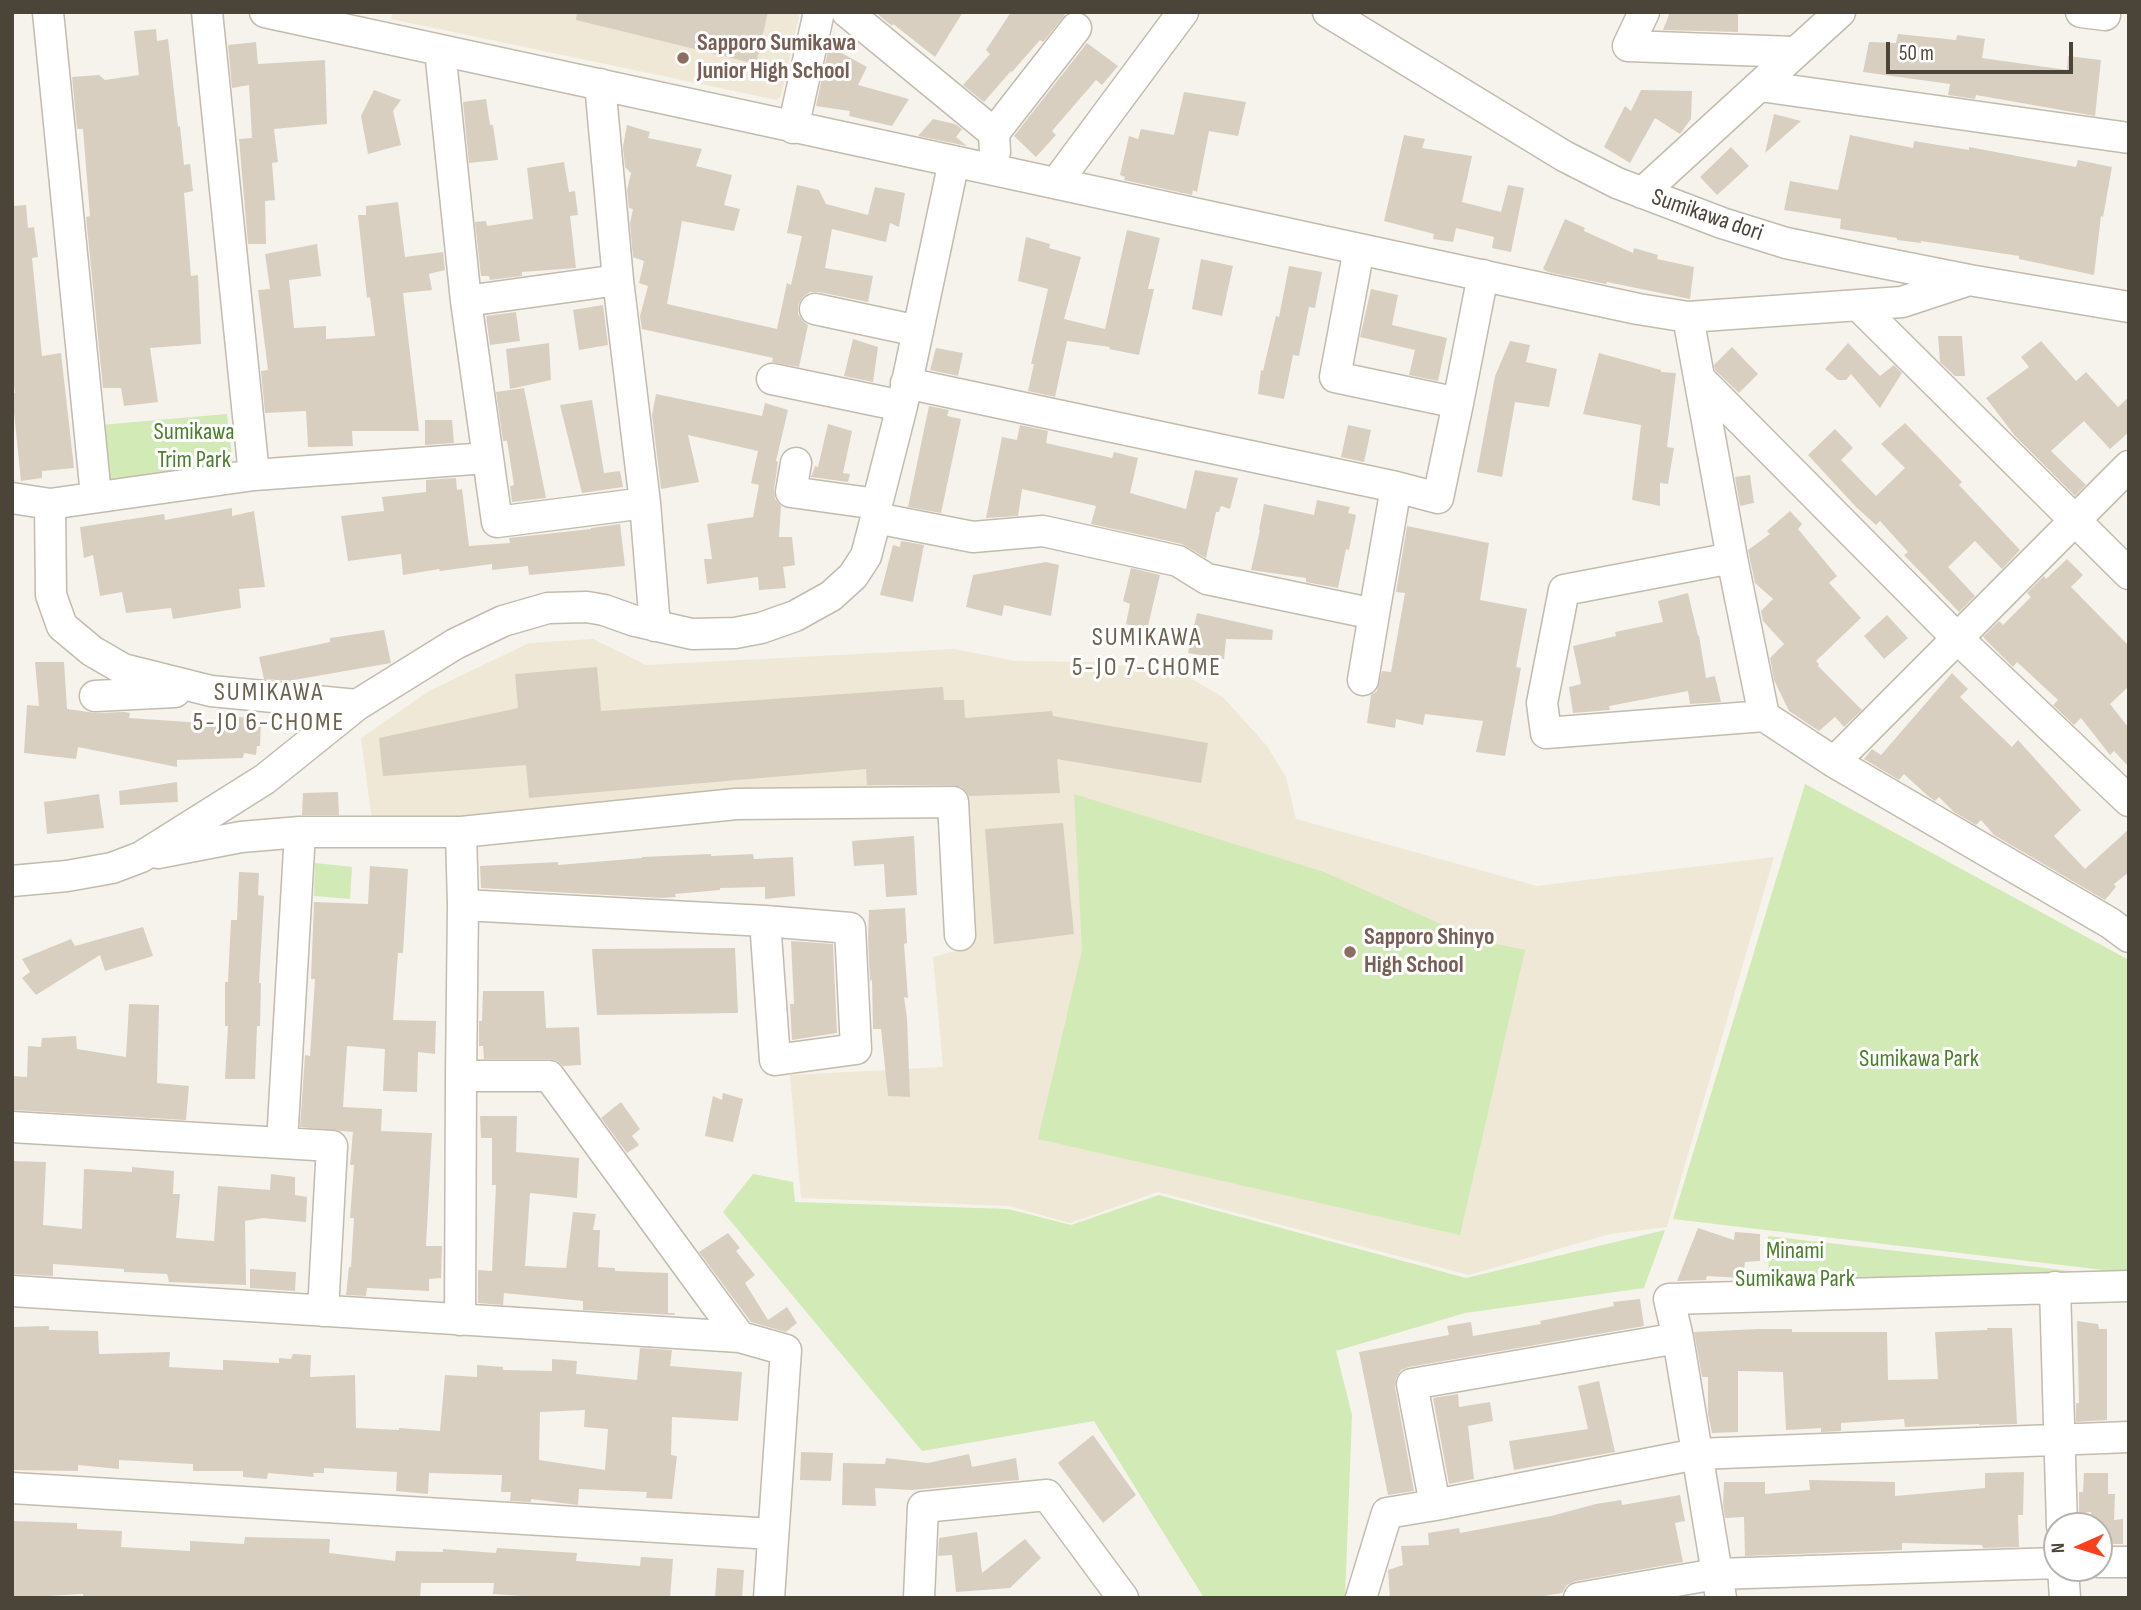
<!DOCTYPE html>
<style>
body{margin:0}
#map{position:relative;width:2141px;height:1610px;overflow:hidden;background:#f6f3ec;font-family:"Sofia Sans Condensed",sans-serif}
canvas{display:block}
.frame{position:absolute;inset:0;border:14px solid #4b4439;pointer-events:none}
.north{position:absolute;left:2043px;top:1512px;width:70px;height:70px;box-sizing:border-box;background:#fff;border:2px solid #b7b4b0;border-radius:50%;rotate:267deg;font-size:19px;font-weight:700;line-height:28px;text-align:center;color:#4b4439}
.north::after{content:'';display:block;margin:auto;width:24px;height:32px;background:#fc3f1d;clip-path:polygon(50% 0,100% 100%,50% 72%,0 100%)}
.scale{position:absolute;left:1886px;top:42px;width:187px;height:32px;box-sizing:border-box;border:4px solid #4b4439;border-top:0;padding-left:9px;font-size:21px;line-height:24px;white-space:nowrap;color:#4b4439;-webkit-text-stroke:5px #fff;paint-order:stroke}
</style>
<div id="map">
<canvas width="2141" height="1610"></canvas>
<div class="frame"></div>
<div class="north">N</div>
<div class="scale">50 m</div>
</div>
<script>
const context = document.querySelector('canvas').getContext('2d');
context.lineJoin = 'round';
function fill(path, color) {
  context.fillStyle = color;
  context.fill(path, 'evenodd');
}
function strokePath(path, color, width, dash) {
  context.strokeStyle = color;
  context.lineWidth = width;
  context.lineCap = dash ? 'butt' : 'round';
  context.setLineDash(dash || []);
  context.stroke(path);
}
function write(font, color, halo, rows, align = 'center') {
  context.font = font + ' "Sofia Sans Condensed",sans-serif';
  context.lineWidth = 6;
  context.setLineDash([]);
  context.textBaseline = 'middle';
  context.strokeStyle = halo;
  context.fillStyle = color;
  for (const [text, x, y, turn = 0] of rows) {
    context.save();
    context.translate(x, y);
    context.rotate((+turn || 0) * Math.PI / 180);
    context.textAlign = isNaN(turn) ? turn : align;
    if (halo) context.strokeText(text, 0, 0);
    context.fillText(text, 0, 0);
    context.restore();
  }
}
fill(new Path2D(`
 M393 12H800L781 96 777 100 391 19Z
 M593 639 646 665 954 649 1015 661 1095 662 1185 675 1223 697 1267 746 1286 777 1296 819 1537 886 1774 857 1667 1227 1610 1234 1469 1275 1158 1192 1070 1223 1009 1206 801 1198 790 1075 943 1067 933 957 972 946 966 808 374 835 361 738 429 691 529 643Z`), '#efe8d6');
fill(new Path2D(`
 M227 414 234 473 106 483 100 425Z
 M1805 784 2129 960V1273L1673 1219Z
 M1074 794 1324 872 1477 940 1525 950 1460 1235 1038 1139 1082 950Z
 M315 863 352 867 350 899 314 896Z
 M753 1174 793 1182 795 1202 1008 1209 1071 1225 1159 1195 1466 1278 1665 1230 1644 1288 1465 1313 1336 1351 1352 1415 1345 1598H1204L1094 1421 922 1451 723 1212Z
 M1768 1236 2096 1274 1769 1293Z`), '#d2eab5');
fill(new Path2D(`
 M577 12H768L756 64 576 20Z
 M875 12H963L935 57 893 24 892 26Z
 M1011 12H1061L1065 15 1043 42 1040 40 1012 72 1011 71 984 102 963 85 990 54 986 50Z
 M1670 12H1738V32L1663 30Z
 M156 29 157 41 168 39 178 127 180 126 184 165 190 164 193 191 184 193 191 276 198 275 201 344 150 348 158 402 124 406 121 388H103L86 217 90 216 83 129H77L72 77 99 75 105 80 139 75 134 31Z
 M1898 34 1956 40 1957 35 1985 39 1982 58 2067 70 2068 56 2101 60 2095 116 1976 95 1975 99 1948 95 1950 84 1863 72 1869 42 1896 43Z
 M256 42 258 64 325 60 327 124 274 129 278 162 272 163 275 200 265 201 266 244H248L239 139 252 138 249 85 232 88 228 45Z
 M1087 43 1118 66 1102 85 1096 80 1052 131 1056 135 1036 157 1014 136Z
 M829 46 867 67 858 85 909 99 892 126 849 116 850 111 816 106Z
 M374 90 401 100 393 111 401 145 368 154 361 116Z
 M1641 90 1692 91 1691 119 1680 134 1655 118 1630 163 1604 147 1625 106 1631 111Z
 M1184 92 1246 102 1238 136 1209 131 1197 192 1193 190 1192 195 1124 180 1125 177 1120 175 1129 136 1138 139 1141 129 1174 135Z
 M486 99 490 125H493L498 160 469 163 463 102Z
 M1774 114 1801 121 1765 153Z
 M933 119 955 124 962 129 956 137 967 146 918 136Z
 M627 125 650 132 648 138 702 149 696 166 732 175 724 205 740 209 734 231 682 221 667 304 777 329 787 283 791 285 802 236 787 233 797 185 819 190 826 204 868 215 875 187 905 193 899 227 890 223 886 242 832 229 825 268 873 276 868 302 819 292H810L803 297 798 305V314L803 321 808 325 799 367 772 362 773 358 642 329 640 316 648 286 639 283 644 261 633 257 630 223 633 209 629 208 627 190 631 173 625 167 623 147Z
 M1404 135 1425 139 1422 148 1472 156 1462 202 1501 212 1508 185 1524 188 1511 252 1492 248 1494 237 1456 228 1453 242 1433 239 1434 234 1384 221Z
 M1850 135 1913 148 1914 141 1969 150V147L2076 167 2078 160 2112 167 2103 217 2101 216 2094 275 2019 259V256L1921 241V243L1897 240V238L1840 229 1841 219 1784 210 1790 181 1838 190Z
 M1731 147 1749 166 1717 195 1700 177Z
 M564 162 569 192 575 191 578 215 570 216 576 268 522 272V276L490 280 489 276H481L475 222 486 221 487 226 533 219 527 168Z
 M398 202 405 257 443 252 445 270 429 274 432 290 403 293 419 431H352L353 446 308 447 306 411 265 413 261 371 268 370 258 290 270 289 265 254 317 244 321 276 289 280 294 328 326 326V339L375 336 370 297 367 298 358 215H366V206Z
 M26 205 28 228 34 227 38 257 32 258 42 356 61 353 74 468 42 471V478L21 481 12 393H15L12 368V206Z
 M1565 219 1585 228 1584 231 1633 253 1634 248 1658 255 1657 259 1694 267 1690 299 1607 282 1606 284 1548 272 1543 269Z
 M1127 230 1160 238 1148 289H1154L1139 355 1109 349 1110 347 1067 341 1055 397 1028 391 1034 364H1031L1048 289 1018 281 1026 237 1050 244 1049 248 1081 257 1064 319 1105 329Z
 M1201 259 1233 266 1222 316 1192 309Z
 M1289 266 1322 272 1315 308 1309 307 1299 356 1293 355 1284 399 1258 394 1261 370 1263 371 1276 316 1279 317Z
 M1371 289 1398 295 1392 325 1447 338 1438 381 1409 375 1415 350 1360 337Z
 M603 305 608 345 579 350 573 310Z
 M516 312 520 341 490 345 486 316Z
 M1938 336H1962L1965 376H1955L1940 362Z
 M853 339 878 347 873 382 844 376Z
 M1510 341 1530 345 1526 362 1557 369 1549 407 1515 402 1502 477 1477 472 1495 376Z
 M2041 341 2076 381 2086 372 2118 407 2129 397V432L2110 449 2084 421 2051 451 2086 485 2075 496 2015 436 1986 398 2029 367 2021 357Z
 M549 343 551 380 510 389 506 349Z
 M1848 343 1880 376 1894 365 1902 373 1880 408 1851 374 1846 380H1838L1825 369Z
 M1732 347 1758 374 1739 393 1715 370 1714 365Z
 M936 348 963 353 958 376 930 370Z
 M1599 353 1661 370V372L1676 373 1667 447 1674 448 1668 484 1660 483V506L1632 500 1641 425 1583 414Z
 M524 388 546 498 512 502 510 486 514 485 507 441H503L496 392Z
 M656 394 762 416 765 403 788 410 776 461 778 462 774 490 775 499 781 506 779 537H792L795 565 783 567 786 588 759 590 758 577 707 584 704 559H712L707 524 753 517 759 485 751 483 758 451 688 435 699 482 661 489 652 415Z
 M592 400 604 473 620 471 623 487 582 493 560 405Z
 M929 406 949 410 947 416 961 419 941 513 908 507Z
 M425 420H452L454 443 425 445Z
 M1905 423 1962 482 1959 485 2020 550 2002 569 1975 541 1948 567 1975 596 1959 612 1904 555 1908 552 1880 521 1876 525 1856 507 1808 455 1835 429 1853 448 1841 460 1876 496 1905 468 1881 444Z
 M828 424 852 431 843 473 850 474 848 482 811 477 815 466 818 467Z
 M1020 425 1048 431 1046 443 1112 458 1114 452 1138 458 1130 493 1186 509 1195 470 1238 478 1230 509 1221 506 1219 512H1216L1206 558 1182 544 1091 524 1096 506 1022 489 1018 516 986 518 1002 437 1017 440Z
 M1348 425 1371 430 1364 462 1341 457Z
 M1750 475 1754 503 1740 506 1735 477Z
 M456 478 457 490 462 489 469 546 510 543 509 538 591 529V528L620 524 625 566 529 575 528 566 492 570V564L440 571 439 569 403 575 401 554 348 561 341 516 384 511 382 497 426 492V480Z
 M1317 500 1350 507 1348 513 1356 515 1349 550 1346 549 1338 588 1306 582V578L1251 570 1260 530H1259L1264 504 1314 515Z
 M232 508V516L254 511 265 587 239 589 241 608 173 619 171 608 126 613 122 592 100 596 93 555 84 558 80 527 164 514 165 520Z
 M1790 511 1802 524 1798 529 1837 576 1829 583 1861 618 1816 661 1819 664 1818 666 1862 710 1844 727 1835 717 1819 731 1789 711 1774 680 1770 658 1784 644 1763 621 1761 611 1773 599 1755 583 1748 550 1770 534 1767 531Z
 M1407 526 1489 543 1480 600 1527 609 1516 667 1521 668 1505 756 1476 752 1483 721 1425 714 1423 725 1396 719 1395 728 1367 723 1371 695 1377 691 1382 671 1391 672 1405 593 1396 592Z
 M901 541 924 545 913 602 880 595 893 545 900 547Z
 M2067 559 2083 575 2071 587 2129 646V686L2110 704 2129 728V767L2114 751 2110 755 2081 718 2074 725 2053 705 2058 700 2017 662 2013 667 1983 637 1999 621 2003 625 2031 597 2027 593 2044 576 2046 579Z
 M1046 562 1059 565 1051 616 1004 605 1002 616 966 607 973 575Z
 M1131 568 1160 575 1147 630 1126 624 1130 604 1123 601Z
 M1688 593 1698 636 1699 635 1706 678 1715 676 1721 702 1690 704 1688 691 1609 706 1610 710 1573 713 1569 687 1581 684 1573 646 1616 636 1615 632 1663 622 1658 601Z
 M1197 613 1273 630 1272 640 1226 639 1224 659 1188 653Z
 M1887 615 1908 638 1884 659 1864 636Z
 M384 630 391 663 288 681 264 679 259 657 330 642V638Z
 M35 662H64L67 709 96 713 124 712 130 713 129 718 231 725 233 716 261 720 260 746H257L256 755 244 753 243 758 177 760V767L78 747 76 759 24 753 27 705 39 706Z
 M597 667 601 711 943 687 944 700H964L965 718 1052 711 1053 716 1208 743 1201 783 1057 759 1060 793 969 796 962 787 953 785H867L866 769 529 798 526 765 383 776 379 738 518 708 515 674Z
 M1952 673 1968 689 1960 697 2012 747 2018 740 2081 810 2054 836 2085 869 2129 829V872L2114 884 2116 887 2105 900 1994 835 1981 820 1976 825 1954 812 1939 797 1935 801 1928 796 1904 774 1899 780 1864 759 1872 749 1881 755Z
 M177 782 178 802 120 805 119 791Z
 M338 792 339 815H302L303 793Z
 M99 794 104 828 47 834 44 802Z
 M1063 823 1074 934 994 944 985 829Z
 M914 836 917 895 886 897 884 864 854 866 852 841Z
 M711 854V856L753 854 754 859 793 857 795 896 765 899V887L720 888V890L675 894 676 897 662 898 481 888 480 866 558 862V865L642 858V857Z
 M370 866 408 869 403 953H398L393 1020 436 1021 435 1054 418 1052 417 1092 383 1091 385 1049 347 1046 343 1107 382 1109 381 1131 432 1133 426 1246H442L441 1278 429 1279V1291L367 1288 366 1296 346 1295 349 1267H351L354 1218H350L354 1165H350L353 1132 300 1127 305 1055 310 1056 315 979H311L314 902 368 904Z
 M239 872 259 873 258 895 264 896 259 983H261L260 1026H257L255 1079H225L228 1026H225V982H228L231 920H237Z
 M905 908 907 943 904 944 908 998 904 997 907 1018 910 1097 888 1096 881 1029H873L872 979 870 982 868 938 869 910Z
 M143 927 153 956 105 971 100 955 36 995 22 978 30 972 22 959 71 939 75 946Z
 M791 941 833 944 837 1033 792 1040 790 1004H794Z
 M735 948 738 1013 597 1015 592 949Z
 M483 991H544L546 1028 579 1027 581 1065 563 1066 557 1061 549 1059H484L483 1046H479V1021H482Z
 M129 1004 159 1005 157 1083 189 1086 186 1120 12 1110V1076L27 1077 28 1046 41 1047 42 1038 76 1036 77 1049 126 1057Z
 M723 1093 743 1099 733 1142 705 1136 713 1096 722 1100Z
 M621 1102 640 1129 632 1136 639 1145 627 1153 601 1118Z
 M480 1116H517L516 1152 579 1158 577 1198 530 1193 525 1266 566 1268 573 1212 596 1214 593 1230H600L598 1267 615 1268V1271L668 1273V1313H675L674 1315 583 1310V1301L504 1293 503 1305 478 1303V1270L492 1271 496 1185H492V1138H481Z
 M12 1161 46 1162 43 1225 82 1229 84 1169 132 1172V1167L174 1171 173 1194H180L176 1238 214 1241 218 1186 270 1190 271 1174 295 1177V1195L307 1197 306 1222 263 1218 245 1221 246 1285 169 1282 167 1274 124 1272V1269L53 1264V1276L12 1274Z
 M1698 1228 1734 1240 1735 1232 1760 1234V1261L1745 1262 1743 1278 1707 1276 1706 1280 1677 1281Z
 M728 1233 740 1248 736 1251 755 1275 745 1283 768 1320 787 1307 797 1323 786 1332 751 1322 699 1252Z
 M250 1269 296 1272 295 1291 250 1288Z
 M1640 1299 1644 1326 1409 1367 1401 1370 1396 1378 1395 1387 1414 1491 1388 1495 1359 1352 1449 1335 1447 1326 1471 1322 1473 1336 1541 1324 1540 1321 1614 1306 1613 1302Z
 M2077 1321 2098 1324 2099 1329H2107V1420L2076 1422V1403H2079Z
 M49 1326V1330L98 1331 99 1354 170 1352 169 1367 223 1370V1360L279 1363V1358L291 1359 293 1354 311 1355 310 1377 355 1375 356 1428 399 1430V1428L440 1431 445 1375 477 1377V1365L503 1367V1370L552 1371V1359L577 1361 576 1374 637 1380 640 1348 672 1350 670 1366 742 1372 738 1421 672 1417 671 1455 677 1456 672 1499 646 1498 647 1492 579 1489 578 1505 531 1499V1502L510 1501 511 1492H501L502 1475 429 1473 428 1494 396 1491 397 1472 324 1468V1473H313L314 1477 268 1473 267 1479 243 1477V1471H193V1464L119 1460V1469L78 1465V1471L12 1470V1327ZM585 1410 584 1427 608 1429 605 1470 539 1460 540 1412Z
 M1987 1328H2012L2017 1424 1979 1425V1424L1905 1427 1904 1419 1841 1423V1431L1821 1432V1428L1786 1430 1783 1372 1738 1371V1432L1712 1433 1708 1414V1377H1702L1694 1332 1759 1329H1792V1332H1887L1888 1380 1938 1379 1935 1332 1987 1330Z
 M1599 1381 1615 1452 1514 1470 1509 1441 1588 1429 1578 1386Z
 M1458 1394 1459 1407 1490 1402 1493 1421 1468 1426 1474 1479 1449 1484 1433 1398Z
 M1093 1435 1136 1495 1103 1523 1058 1463Z
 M801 1452 833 1453 831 1481 800 1480Z
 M969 1454 972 1467 1016 1458 1019 1480 912 1490 875 1488 876 1506 842 1505 843 1463 885 1464 886 1458 928 1463Z
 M2024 1472 2023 1515H2018L2019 1547 1983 1548 1982 1545 1902 1543V1550L1745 1556 1744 1517 1725 1518 1723 1504 1724 1482H1765V1494L1810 1490 1809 1480 1895 1482V1496L1985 1488V1473Z
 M2084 1473H2108V1494H2115L2114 1520 2123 1519V1544H2099V1526H2091V1512L2079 1513V1492H2083Z
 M1680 1495 1685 1521 1675 1523 1683 1562 1576 1581 1567 1585 1562 1593 1532 1598H1390L1388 1570 1403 1565 1401 1546 1429 1545 1428 1533 1459 1528 1460 1533 1551 1516 1596 1504 1621 1500 1622 1505Z
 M12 1521 77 1523V1529L122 1531 121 1547 190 1551V1541L244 1544 245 1537 330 1539 329 1553 395 1561 396 1551 443 1552V1549L496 1553 497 1548 577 1553 576 1561 640 1566 641 1557 673 1559 670 1598H552L493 1594 494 1583H421L420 1598H83V1594L12 1598Z
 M977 1532 982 1573 1025 1539 1041 1558 1010 1588 956 1592 952 1555 938 1556 939 1538Z
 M717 1568 744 1570 742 1598H715Z`), '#d8cfc1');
const minor = new Path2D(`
 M48 12 96 496
 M207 12 254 475
 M265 12 1359 249 1638 309 1688 317 1902 302 1969 280
 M847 12 994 133
 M1328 12 1564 156 1617 183 1722 223 1786 243 1868 260 1969 280 2129 307
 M1644 12 1628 46 1795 52
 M2081 12 2105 15
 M440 50 466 301 497 522 645 503
 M600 84 618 280 645 503 655 626
 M1760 86 2129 138
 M793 128 819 12
 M995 152 994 133 1076 28
 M1056 183 1183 12
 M1642 193 1840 12
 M1359 249 1335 377 1458 403 1483 275
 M466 301 618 280
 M1859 306 2129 574
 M815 309 918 331
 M1688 317 1732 558 1764 716 1834 762 2110 923 2129 937
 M1699 378 1957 638 2129 801
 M772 379 902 406
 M906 383 1396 487
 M796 463 791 492 877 504
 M12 498 50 504 254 475 487 458
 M50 504 51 595 62 626 92 651 123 669 211 691 357 705
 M876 518 973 537 1043 531 1178 561 1207 579 1374 614 1396 487 1438 498 1458 403
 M1732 558 1564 590 1542 703 1546 733 1764 716
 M1363 680 1374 614
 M95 696 175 692
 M1834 762 2129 466
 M158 853 241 837 300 832H461L736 804 953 802 960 935
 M12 881 67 876 112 868 141 857 265 779 357 705 455 644 503 621 548 608 587 607 604 610 635 621 692 634 735 633 761 628 795 616 831 596 853 576 866 556 876 518 877 504 902 406 954 161
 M463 905 765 921 850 928 856 1049 775 1060 765 921
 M461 1076H549L740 1337
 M12 1127 332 1146 323 1311
 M282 1143 300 832
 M2055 1287 2062 1526
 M12 1291 740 1337 786 1350 769 1598
 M460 1320 461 1076 463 905 461 832
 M1678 1338 1412 1384 1435 1505 1697 1454 2129 1437
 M12 1488 773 1534
 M2099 1562H2129
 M2063 1568 2065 1598
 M919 1598 923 1507 1047 1495 1123 1598
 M1361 1598 1387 1513 1435 1505
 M1579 1598 1716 1574 2057 1563
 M1721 1598 1678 1338 1669 1299 2129 1286`);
strokePath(minor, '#c2bbae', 33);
strokePath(minor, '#fff', 30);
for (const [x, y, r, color] of [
 [683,58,7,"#8d6e63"],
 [1350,952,7,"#8d6e63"]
]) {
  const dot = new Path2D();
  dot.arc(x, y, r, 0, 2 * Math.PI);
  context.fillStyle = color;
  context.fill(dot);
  strokePath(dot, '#fff', 2.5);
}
write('bold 24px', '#785e54', '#fff', [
 ["Sapporo Sumikawa",697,44],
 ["Junior High School",697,72],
 ["Sapporo Shinyo",1364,938],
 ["High School",1364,966]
], 'left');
write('24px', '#4b4439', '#fff', [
 ["Sumikawa dori",1707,216,19]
]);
write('24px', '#4a7f2a', '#fff', [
 ["Sumikawa",194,433],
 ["Trim Park",194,461],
 ["Sumikawa Park",1919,1060],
 ["Minami",1795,1252],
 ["Sumikawa Park",1795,1280]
]);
context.letterSpacing = '2px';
write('26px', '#6e6250', '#fff', [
 ["SUMIKAWA",1147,638],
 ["5-JO 7-CHOME",1147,668],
 ["SUMIKAWA",269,693],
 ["5-JO 6-CHOME",269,723]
]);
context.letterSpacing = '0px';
</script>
